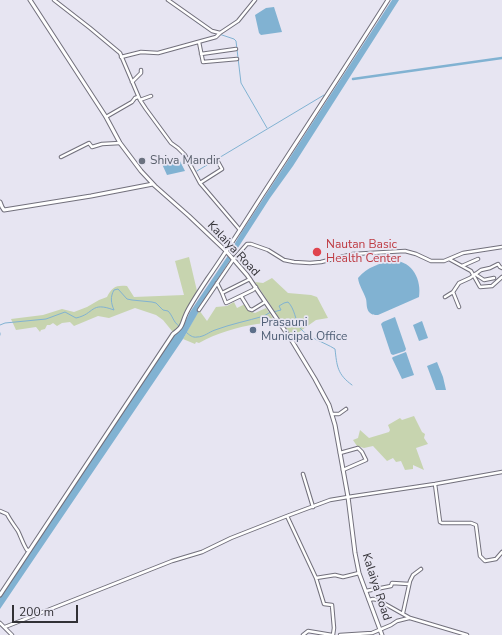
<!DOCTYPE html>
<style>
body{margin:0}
#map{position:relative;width:502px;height:635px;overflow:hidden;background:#e7e5f2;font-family:"Nunito Sans",sans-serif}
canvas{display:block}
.scale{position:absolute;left:12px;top:605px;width:66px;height:18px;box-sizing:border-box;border:2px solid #323136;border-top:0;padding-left:5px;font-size:12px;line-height:14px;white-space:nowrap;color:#323136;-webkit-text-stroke:3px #e7e5f2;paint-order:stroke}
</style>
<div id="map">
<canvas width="502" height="635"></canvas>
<div class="scale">200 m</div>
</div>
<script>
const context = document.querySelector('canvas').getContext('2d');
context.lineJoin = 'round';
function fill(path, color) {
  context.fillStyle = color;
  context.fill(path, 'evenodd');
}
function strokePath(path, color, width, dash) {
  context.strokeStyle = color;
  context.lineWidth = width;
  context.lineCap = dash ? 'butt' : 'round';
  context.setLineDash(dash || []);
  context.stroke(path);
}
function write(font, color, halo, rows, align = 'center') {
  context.font = font + ' "Nunito Sans",sans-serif';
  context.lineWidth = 3.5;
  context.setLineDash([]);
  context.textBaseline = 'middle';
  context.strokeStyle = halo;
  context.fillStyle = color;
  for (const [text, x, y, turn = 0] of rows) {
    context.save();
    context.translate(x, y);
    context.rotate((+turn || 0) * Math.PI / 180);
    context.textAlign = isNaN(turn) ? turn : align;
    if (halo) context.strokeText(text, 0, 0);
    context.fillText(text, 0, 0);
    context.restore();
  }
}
fill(new Path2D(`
 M189 257 197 291 179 328 172 334V331L163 320 156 315 135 308 109 318 98 316 74 326 70 322 62 323 57 326 53 323 50 325H47L45 329 41 330 40 332 36 327 16 330 11 319 43 315 62 309 74 312 87 307 99 300 107 297C112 287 116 285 127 286L134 297 184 295 175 261Z
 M272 278 288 293 311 295 317 297 328 318 316 320 292 337 255 282 263 283Z
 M234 302 237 308 245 304 249 311 255 313 266 308 276 323C270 323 263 323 257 324 238 327 216 333 199 343L196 342 195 344 183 339 199 310 207 321 216 307 227 306Z
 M414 416 422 432 425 434 424 438 428 444 416 448 424 470 413 465V469L405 470 401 461 396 462 393 458 387 461 373 446 364 448 357 446 353 440 358 438 360 430 369 438 389 432 390 430 388 425 400 418 402 420Z`), '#c7d4af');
fill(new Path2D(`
 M392 0H399L293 166 270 198 214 285 183 339 0 609V597L169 342 174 334 183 326 190 312 227 257 241 233Z
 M274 7 282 32 261 35 259 33 255 15 266 8Z
 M178 157 185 171 167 175 162 164 169 158Z
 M393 261C412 260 422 280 419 297L378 315C374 315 372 315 369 312 366 308 367 303 366 299 364 292 359 286 358 278 367 267 380 263 393 261Z
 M395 317 406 349 405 351 393 355 391 354 381 324 383 322Z
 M422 321 428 338 419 341 413 325Z
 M406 352 414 375 402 379 392 358 393 357Z
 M437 362 443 377 446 390H436L427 366Z`), '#81b2d2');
strokePath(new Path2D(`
 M195 21 210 31
 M213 32 234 39 236 41 241 83 267 128
 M197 171 324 95
 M0 325 5 323 46 319 65 312 76 318C95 314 90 301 114 310 111 303 110 297 114 290L118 289 127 299 132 300 152 302 156 303 163 310 168 311C173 316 173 322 179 326
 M186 332C189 335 193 338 197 337 204 337 209 332 215 330 231 324 247 321 264 316L269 313 281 310 279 306 284 303 288 302C295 309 295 320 300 328 308 338 324 342 335 349 337 366 337 374 352 385
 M0 333V335`), '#81b2d2', 1);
strokePath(new Path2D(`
 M353 79 502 58`), '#81b2d2', 2.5);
const street = new Path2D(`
 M54 0 90 28 120 53 140 100 146 109 171 143 178 148 185 155 200 183 240 230
 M168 0 212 31 220 33 238 21 255 0
 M199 42 203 62 237 59
 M201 54 236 49
 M121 57 141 52 158 53 216 37 220 33
 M132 82 141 73V70
 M140 100 151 96
 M106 117 132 102 135 98 138 97
 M61 157 89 143 92 147 102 144 120 143
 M200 183 222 169 217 160
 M449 259 471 271 480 287 492 286 502 277
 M462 266 478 259
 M475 274 484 280 494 278
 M250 279 222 293 226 303 253 290 256 287
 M217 283 222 293
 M453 292 459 307
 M241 296 249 309 252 310 265 302
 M445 297 453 292 459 283 470 278 481 270 490 268 498 264 500 267 502 268
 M199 310 233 260 247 244H251L268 250 284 260 294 262 310 263 321 262 353 254 405 251 416 254 431 261H444L463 253 502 247
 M332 414H339L346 409
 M340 453 358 448 362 452 366 460 343 470
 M303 474 313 507
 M435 484 440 522 442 523H471L476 525 480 556 485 561 496 559 502 552
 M0 511 7 514C10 520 14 525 18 531 21 537 23 544 27 550H30
 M316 578 335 575 343 577 359 573
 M366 591 391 586 392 583 409 584
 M369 600 373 599 378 600 410 618 467 635
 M403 613 410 581 413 575 421 569
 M0 623 12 635
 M5 627 172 561 202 552 231 538 287 516
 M303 635 308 631 332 635
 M333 635 334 628 332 605 324 604 316 578 287 516 330 500 348 497 435 484 502 472
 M340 635 372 633 391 625 397 621 409 618`);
const secondary = new Path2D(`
 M30 0 106 117 120 143 141 171 155 186 189 216 227 252 247 275 292 341 315 379 329 405 335 425 348 497 355 553 359 573 382 635
 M0 202 2 207 4 210 91 196 153 184
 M0 595 173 334C184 326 181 325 186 314 190 305 202 287 208 278 227 251 245 222 263 194 305 129 347 65 388 0`);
strokePath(street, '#72707c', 4.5);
strokePath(secondary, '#72707c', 5);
strokePath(street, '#fff', 2.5);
strokePath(secondary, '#fff', 3);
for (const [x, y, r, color] of [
 [142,161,4,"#6b7280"],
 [317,252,5,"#e0444e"],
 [253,330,4,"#5c6f8a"]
]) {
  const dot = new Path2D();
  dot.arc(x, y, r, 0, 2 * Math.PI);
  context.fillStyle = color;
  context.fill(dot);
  strokePath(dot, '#e7e5f2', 1.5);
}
write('12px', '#5b616d', '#e7e5f2', [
 ["Shiva Mandir",150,161]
], 'left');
write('12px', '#be3a42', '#e7e5f2', [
 ["Nautan Basic",326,245],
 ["Health Center",326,259]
], 'left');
write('12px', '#323136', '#e7e5f2', [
 ["Kalaiya Road",233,249,47],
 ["Kalaiya Road",376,587,72]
]);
write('12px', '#4e5e75', '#e7e5f2', [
 ["Prasauni",261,323],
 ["Municipal Office",261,337]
], 'left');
</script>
